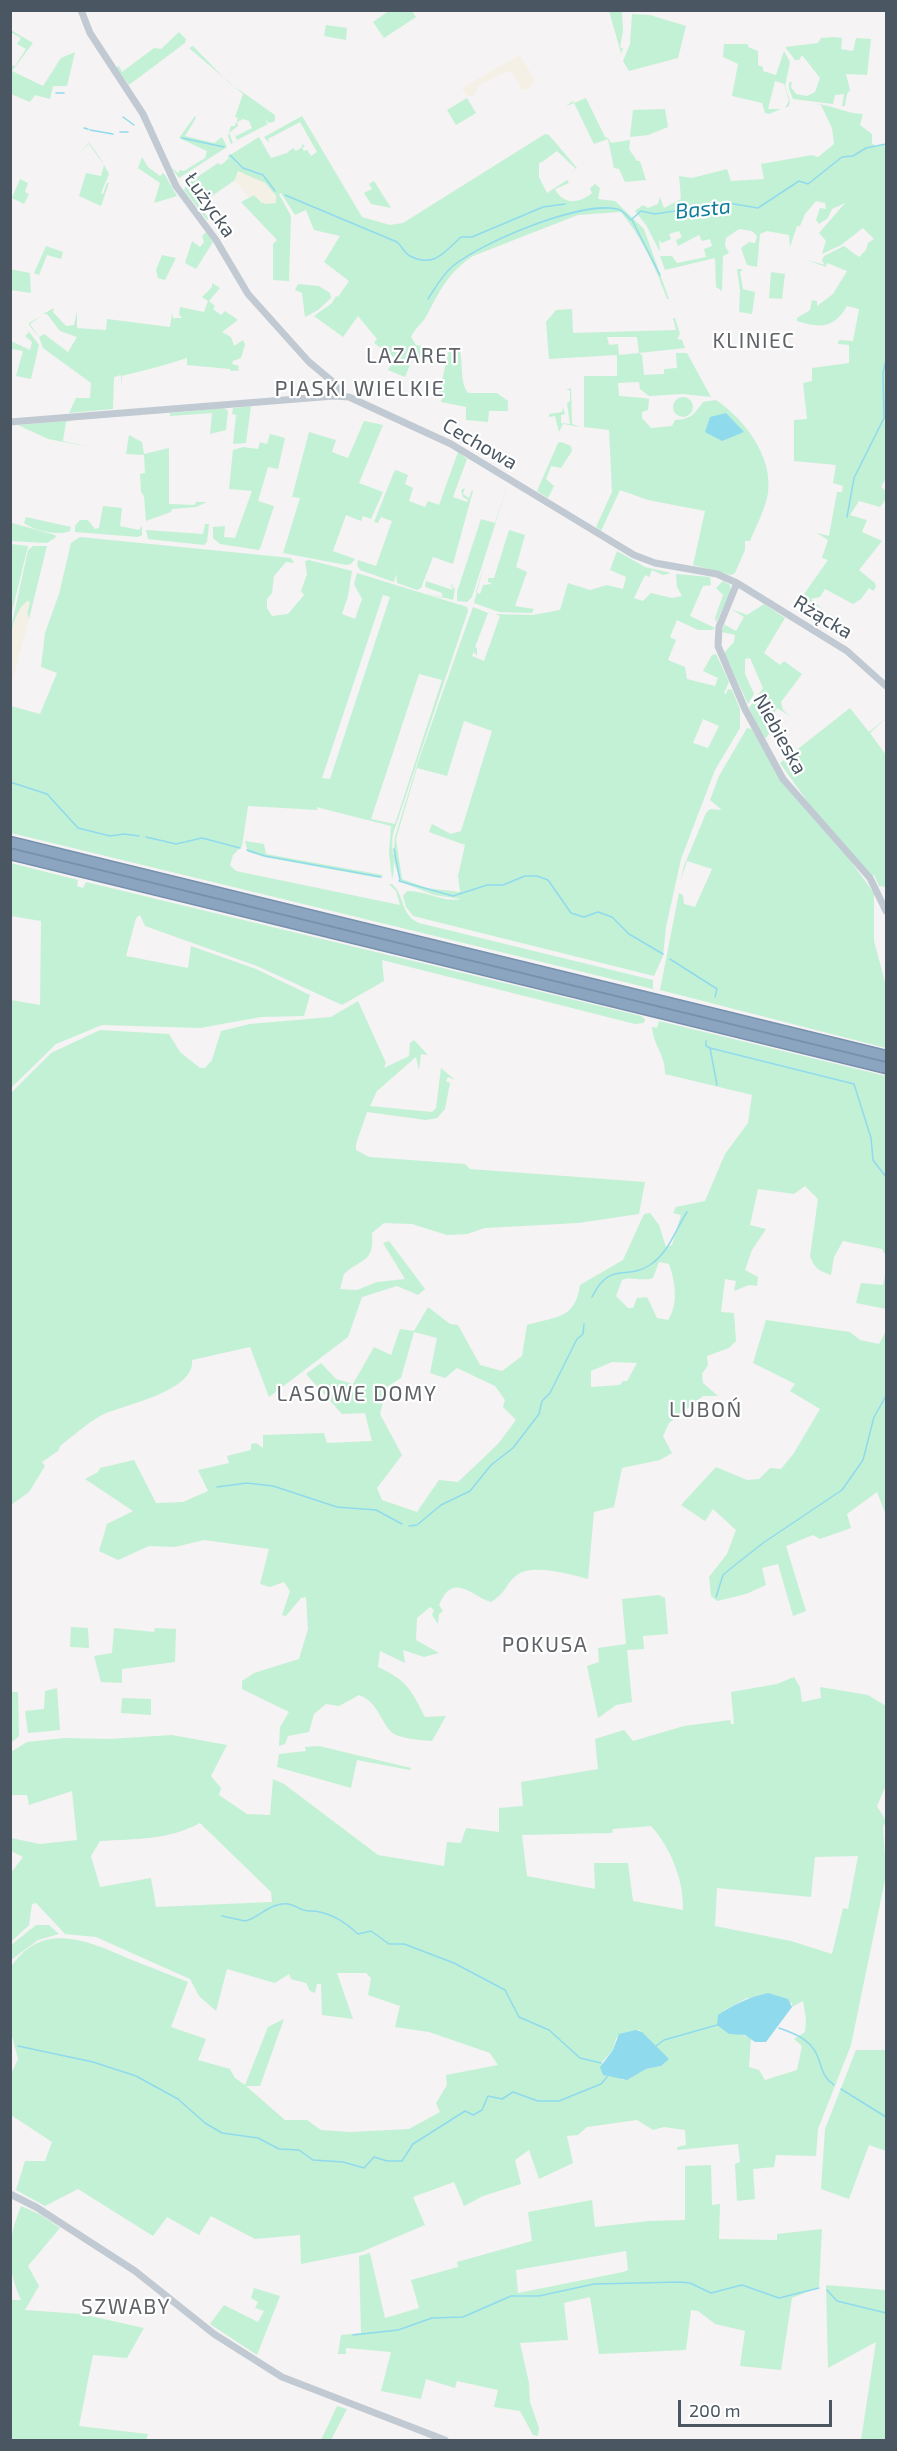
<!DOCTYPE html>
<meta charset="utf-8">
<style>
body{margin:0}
#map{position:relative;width:897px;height:2451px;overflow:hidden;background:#f5f3f3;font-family:"Exo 2",sans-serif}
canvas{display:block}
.frame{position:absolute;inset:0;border:12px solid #4a5661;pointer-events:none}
.scale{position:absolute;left:678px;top:2400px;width:154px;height:27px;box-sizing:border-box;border:3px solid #4a5661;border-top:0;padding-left:8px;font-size:18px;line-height:21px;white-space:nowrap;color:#4a5661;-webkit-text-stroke:4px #fff;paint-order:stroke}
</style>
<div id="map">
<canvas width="897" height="2451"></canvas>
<div class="frame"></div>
<div class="scale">200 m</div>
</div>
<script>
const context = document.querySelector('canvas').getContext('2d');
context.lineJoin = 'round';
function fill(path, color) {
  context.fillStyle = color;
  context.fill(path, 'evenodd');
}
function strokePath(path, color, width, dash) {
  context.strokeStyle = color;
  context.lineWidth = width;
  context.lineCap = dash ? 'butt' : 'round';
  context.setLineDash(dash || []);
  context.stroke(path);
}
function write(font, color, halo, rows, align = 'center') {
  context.font = font + ' "Exo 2",sans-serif';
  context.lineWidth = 4.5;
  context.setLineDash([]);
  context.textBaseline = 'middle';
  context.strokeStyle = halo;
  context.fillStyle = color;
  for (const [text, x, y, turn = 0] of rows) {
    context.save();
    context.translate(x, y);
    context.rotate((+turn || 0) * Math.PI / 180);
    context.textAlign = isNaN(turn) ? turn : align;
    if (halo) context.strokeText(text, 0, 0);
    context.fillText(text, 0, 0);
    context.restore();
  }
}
fill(new Path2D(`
 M390 10 412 11 416 17 384 38 373 22Z
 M609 11H622L623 31 620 47 623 49 621 53Z
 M632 14 650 15 686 26 678 58 629 71 623 61 630 44Z
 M326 25 347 28 346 40 324 36Z
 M11 30 33 43 12 71 43 86 61 58 75 52 67 86H53L50 99 35 95 30 102 11 94V65L15 66 26 49 17 44 21 38 12 33 11 35Z
 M179 32 186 39 185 43 129 85 116 67 119 66 122 72 154 48 161 49Z
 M835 37 842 38 841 49 853 51 856 38 871 39 867 75 846 74 850 90 847 94 845 106H842L844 94 835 95 833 104 793 99 789 89V82H792L791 87 796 94 807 96 815 92 820 78 802 55 799 60H795L785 47 818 43 821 38Z
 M724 44H748V47L758 51V65L763 67V71L776 75 784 51 790 62 785 86 790 101 789 106 785 108 789 101 784 84 775 81 768 109H781L769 114 765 113 762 103 732 96 738 64 723 57Z
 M193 46 228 82 275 115V121L270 123 265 120 268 124 237 140 234 133 236 136 252 128 249 121 243 119 237 122 238 126 229 133 233 143 231 144 228 136 231 126H235L238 118 235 117 243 94 189 48Z
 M467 98 476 113 456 125 447 110Z
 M586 98 605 137 608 138 611 143 630 140 629 149 637 161H640L646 180 625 182 619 169 614 168 608 139 594 144 574 103 566 106 573 101 574 103Z
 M814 104C831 104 846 114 863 114L860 125 872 134V143L876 147 886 144V478L881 487 886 491V499L880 507 859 501 850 515 867 520 862 532 882 541 859 570 875 583 876 587 873 591 869 588 861 599 853 604 825 589 820 597 811 599 822 609 802 597 828 560 822 558 828 540 817 533 829 536 837 492H842L843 486 833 483 836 465 794 461V420L807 419 803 383 812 381V368L849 363V345L838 344 839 340 853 341 859 309 847 306C834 329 819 328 797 321V318L810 310 812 300 817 301V306L833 294 847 271 827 263 826 267 807 260 825 265 822 261 824 256 844 246 859 257 866 250 868 243 874 239 863 228 841 245 822 254 826 241 819 233 845 203 832 209 828 218 819 224 816 220 820 208 826 209 825 203 816 201 805 214 800 226H797L790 247 789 235 767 231 760 234 757 267 747 265 741 248 749 242 755 243 757 236 752 231 739 229 726 238 725 246 729 253 723 256 722 291 716 287 715 258 665 270 660 256H672L677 263 706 257 704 249 712 246 710 239 702 241 699 235 678 246 676 240 682 237 679 231 669 234 671 239 662 243 659 240 660 252 646 225 635 211 643 205 648 208 658 204 660 197 664 208 681 199 679 176 692 178 727 169 731 181 764 179 761 164 812 155 818 157 834 144 832 128 821 105Z
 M665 109 668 127 648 135 630 137 633 110Z
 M195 116 196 118 185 136 214 143 222 137 227 147 179 178 171 167 178 173 180 170 184 171 205 158 207 151 164 131 179 138Z
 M302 116 362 217 390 225 403 223 545 134 549 135 577 168 569 175 576 169 557 151 542 162 549 160 539 163V177L547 193 567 180 569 183 555 189C563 205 579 204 592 193L590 188 595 184 600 188 598 199 615 201 644 229 669 299H667C656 268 642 238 621 212L578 215 473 256C449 272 440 290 427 315 422 324 415 328 411 337L416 345 430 347 425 363 412 360 405 377 388 370 395 358 374 343 377 339 358 316 343 337 314 316 332 303 336 296 338 297 349 281 324 262 340 236 314 230 306 210 295 215 281 193 279 194 291 216 289 281 273 280V244L277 240 241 202 254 195 262 203 276 196 265 183 238 172 235 180 199 205 209 219 207 220 184 190 187 184 218 163 221 165 229 158 227 157 259 137 271 158 287 153 293 148 296 151 302 147V144L305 146 302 148 304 151 307 150 311 156 317 152 300 122 268 139 269 143 264 137Z
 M89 143C96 151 104 164 109 174L101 193 103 194 107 183H109L101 206 79 196 86 173 101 176 104 165 89 144 78 154Z
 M142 157 148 167 160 176 163 173 165 175 177 196 154 203 160 183 138 168Z
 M20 179 28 183 25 192 29 194 24 204 12 198Z
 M374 181 391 208 371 204 364 193 372 189 369 184Z
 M206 232 213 242 196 269 185 263 192 241 200 247 204 242 202 236Z
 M46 246 63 252 61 259 47 255 39 275 34 273Z
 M162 255 176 258 165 280 158 278 156 270Z
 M10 269 30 273 31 293 11 290Z
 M737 269H743L740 272 743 289 755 292 752 314 739 312 740 291Z
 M771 272 785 274 782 299 769 298Z
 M212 283 220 288 209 301 215 306 213 309 221 315 225 311 238 320 222 332 231 337 234 346 243 340 245 345 241 358 233 361 232 364 239 366 238 370H244L231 371 230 369 187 365V358C165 365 147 370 125 375L122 376V388L121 375 114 377 113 409 69 413 76 398H90L91 383 43 348 39 337 29 325V323L41 316 30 324 39 337 44 334 68 352 77 337 60 331 47 314H43L54 308 53 312 66 326 74 325 77 311V328L106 330 107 319 170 327 172 313 173 318H182L179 314 180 307 204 312 208 301 202 297 212 287Z
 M298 284 319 286 330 293 331 298 318 310 305 317 302 293 295 290Z
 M572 309 573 333 676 330 673 318H675L680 334 677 339 682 340 685 348 639 353 642 355 644 375 664 374V369L677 368 676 353H687L711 397 682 394 649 396 640 389 639 382 618 383 619 396C622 396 645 398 649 399L648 410 642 412V418L651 428 672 426 675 420C692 419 694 414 703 402L716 400C744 419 773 456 768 493 765 510 756 526 750 541H745V550L735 573 731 575 693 565 705 511 648 500 620 490 601 531 596 527 612 492 609 430 584 427V376H617V355L549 359 546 322 556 310ZM607 337H637L639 353 619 355 618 344 609 345Z
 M24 325 39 345 31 379 16 376 23 351 11 349V341L30 350 32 342 25 336 29 332Z
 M450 346 459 348C464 362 459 381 468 393H497L508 401V411H489L488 422 466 420V407L441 402 442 398 438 397Z
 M571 388 572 424 580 427 563 424 559 432 555 416 549 417V414L562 412 563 407 565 414 561 415V423L570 424 567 403 570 401V390H566Z
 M673 407a10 10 0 1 1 20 0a10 10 0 1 1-20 0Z
 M251 406 246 443 233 444 236 415 232 414 233 408Z
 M224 408 228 411 226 430 210 434 212 413 170 416V413Z
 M74 420 66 422 63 441 91 447 97 445 91 447 48 439 18 425Z
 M364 421 383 425 359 483 383 492 371 519 363 516 361 521 346 515 333 551 355 559 351 564 346 565 283 553 300 498 292 497 309 432 336 440 332 452 348 458Z
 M270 434 285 438 278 469 268 467 258 501 274 506 261 546 259 550 220 544 213 538V527L225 526 224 537 235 538 252 491 229 489 233 450 243 447 258 449 260 442 267 444Z
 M129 435 142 442 144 454 169 448V504L195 505 196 502H207L196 507 172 509 171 512 146 521 144 496 141 492 140 474 145 473 144 455 126 454Z
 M561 442 571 446 572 451 561 468 551 466 546 479 554 486 548 498 537 491 558 443Z
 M458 452 467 459 453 497 467 502 468 500 463 497 461 490 465 488 463 494 469 498 472 490 473 491 453 564 433 557 421 588 417 590 397 583 396 574 394 582 360 570 357 565 358 560 376 566 392 521 381 517 378 523 374 522 394 472 396 470 408 475 405 484 413 488 409 501 425 507 428 501 439 505Z
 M508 484 472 597 467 602 457 601V592L481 519 495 523Z
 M103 506 122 508 120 526 139 530 142 526V535L138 537 75 532V526L80 520H88L95 529 99 528Z
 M26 517 71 527 70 531C59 536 34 531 24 523Z
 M12 523 55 535 56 537 47 543 11 541Z
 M205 524H209L207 542 204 545 148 539 146 530 203 534Z
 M509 530 525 535 516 567 527 572 515 606 534 609 532 613 499 612 474 603 484 565 476 592 480 594 483 585 492 584 488 582V578H494Z
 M80 537 291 558 294 563 286 562 274 576 272 593 267 599V608L272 616 288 614 304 595 301 591 307 574 305 561 309 560 352 571 348 596 342 614 355 619 362 599 354 584 357 573 467 607 468 611 393 834C390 849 397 866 392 879L389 853 391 826 316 807 318 810 248 806 242 846 233 855 230 865 236 871 400 905 396 891 389 884H392C405 895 400 915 419 923L653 980V989L11 833V706L40 714 57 673 41 667 45 633 59 594 71 543ZM383 595 390 597 330 779 322 778ZM419 674 442 680 395 824 371 819Z
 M11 544 28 546 11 616 10 544Z
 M33 546H47L29 619 27 613 30 602 22 606 11 639V628L28 550Z
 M617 551 645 567 671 573 663 575 652 570 649 577 645 575 634 598 643 601 651 593 672 598 682 596 677 587 676 574 710 577 711 585 703 586 690 616 715 628 712 630H698L677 620 670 637 676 640 668 660 685 667 687 679 715 686 718 678 703 671 712 655 716 654 729 682 724 693 726 694 728 689 732 690 740 709V728L715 770 681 859 666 927 663 956 654 976 413 916 406 907 403 896 407 891C425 890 444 903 461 899L434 895 401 882 393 859 395 837 418 762 473 607 491 614 488 613 475 647 477 648V656L474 652 472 656 484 661 500 616 495 614 533 615 560 610 568 583 590 590 607 585 623 589 626 577 610 570ZM703 719 719 726 708 748 693 743ZM464 721 492 731 461 831 451 834 432 824 429 832 465 845 458 876 460 892 427 888 402 879 396 839 417 768 447 776Z
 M426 581 453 590 451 586 453 583 452 587 455 589 453 600 425 593 442 598V593L425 587Z
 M723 581 730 585 731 590 716 623 715 618 723 595 716 588Z
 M764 604 785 618 764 653 780 665 784 661 802 674 781 702 783 710 790 716 777 708 766 728 771 731 766 738 763 737 749 708 763 688 750 658 745 659V674L754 694 748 704 724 653 734 642 735 635 722 632 725 622V625L736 631 744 617 731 609 747 615Z
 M850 708 869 732 886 718 870 733 886 755V887L879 886 874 875 871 876 812 808 780 763Z
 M747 728 752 729 784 785 849 859 874 893V941L886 986V1048L660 990 679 893 683 895 684 904 695 907 712 869 687 861 680 882 684 866 706 813 710 809 722 810 710 800 719 776Z
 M245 841 264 844 266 854 383 875 379 878 264 857 248 852Z
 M11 863 78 880 77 886 83 888 86 882 641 1016 645 1019 644 1023 635 1024 382 960 384 981 342 1005 257 966 145 926 140 915 136 918 126 956 188 968 191 946 256 969 310 995 304 1016 261 1017 200 1028 102 1025 56 1044 11 1088V1000L40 1005 41 921 11 916Z
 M358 1001 386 1063 384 1068 409 1056 410 1043 414 1040 428 1055 421 1054 419 1070 416 1057 377 1091 370 1106 432 1112 436 1108 441 1068 455 1080 448 1077 446 1081 450 1083 445 1109 437 1118 426 1120 367 1112 356 1144V1150L369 1157 465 1164 470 1169 645 1182 639 1214 578 1223 485 1228 467 1234 447 1235 412 1224 384 1223 372 1233C374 1263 363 1257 344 1274L340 1289 357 1290 377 1282 405 1279 383 1243 389 1241 425 1289 418 1295 397 1286 362 1297 348 1337 269 1397 250 1347 192 1360C196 1391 123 1405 102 1415 87 1423 73 1436 60 1446L58 1451 42 1462 45 1466 29 1492 11 1505V1093L51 1053 100 1030 169 1034 180 1052 200 1068H205L212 1060 221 1031 250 1024 331 1017Z
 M659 1021 886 1076V1256L882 1249 843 1241 834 1257 831 1275C819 1271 814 1268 810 1256L818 1199 805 1186 794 1194 758 1189 750 1225 766 1229 752 1250 745 1270 758 1277 757 1286 749 1285 734 1291 736 1281 725 1279 721 1312 734 1313 736 1341 729 1348 707 1356 708 1365 702 1374 703 1383 718 1396H703L669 1423 663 1436 672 1453 660 1460 622 1468 614 1507 594 1512 588 1579C572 1575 531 1563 517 1575 505 1584 507 1592 491 1602 471 1596 453 1571 439 1605L443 1611 439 1614 438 1624 432 1615 434 1610 430 1607 417 1618 416 1640 439 1653 424 1657 403 1650 405 1663 380 1651 378 1667C408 1681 411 1690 425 1717L446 1716 432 1741C421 1740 404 1739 394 1734 381 1725 379 1702 359 1695L339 1706 326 1704 314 1714 309 1732 288 1736 285 1744 279 1746 280 1727 289 1712 242 1689V1681L254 1673 299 1659 308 1629 306 1597 301 1598 286 1616 282 1615 290 1591 284 1582 270 1587 260 1584 269 1549 204 1540 175 1547 149 1546 118 1560 99 1551 107 1524 133 1511 85 1479 98 1472 100 1468 134 1460 156 1503 183 1502 208 1491 198 1470 229 1463 227 1456 251 1450V1444L256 1443 263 1448V1435L324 1433 327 1443 372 1441 365 1413 342 1414 306 1374 321 1363 336 1379 353 1384 374 1347 391 1355 400 1329 414 1331 428 1307 450 1324 458 1325 480 1365 502 1371 522 1356 527 1325C556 1316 575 1320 580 1285L623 1260 644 1214 650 1213 659 1225 666 1247 672 1245 681 1215 673 1213 676 1207 705 1201 725 1154 748 1123 752 1095 665 1074C666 1056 653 1045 652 1027L657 1028ZM659 1262 669 1264C675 1281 679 1304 668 1320L657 1318 647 1297 637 1298 633 1308H628L616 1296 622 1280C632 1276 642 1282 653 1278ZM414 1332 437 1338 430 1373 445 1378 457 1368 495 1386 505 1400 503 1407 516 1420 498 1444 458 1482 439 1480 417 1512 382 1500 377 1488 402 1455 380 1414 387 1387 401 1378ZM612 1362 637 1363 627 1381H623L620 1385 591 1387V1371Z
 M886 1270V1309L856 1303 861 1283 883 1285Z
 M766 1320 850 1332 860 1340 879 1344 886 1331V1515L877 1492 847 1514 851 1528 820 1539 813 1535 786 1546 806 1611 793 1616 778 1564 762 1568 766 1585 746 1594 717 1601 711 1596 709 1577 727 1554 736 1530 713 1509 705 1521 681 1505 716 1467 747 1480 759 1479 770 1468 781 1469 794 1453 820 1409 790 1391 795 1384 753 1363Z
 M659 1595 665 1598 668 1634 643 1636 644 1649 627 1650 632 1702 616 1705 598 1718 587 1666 599 1662 598 1648 626 1644 622 1599Z
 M71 1627 88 1628 89 1648 70 1647Z
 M114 1628 154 1632 155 1628 176 1629 175 1662 122 1669V1683L101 1682 94 1656 112 1653Z
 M794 1677 800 1687 802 1702 821 1698 820 1687 868 1695 886 1706V1785L877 1806 886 1821 883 1827 886 1875 851 2045 818 2129 816 2156 776 2155 774 2167 753 2169 755 2199 737 2201 735 2164 740 2162 738 2144 677 2150V2147L686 2145 685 2130 664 2127 653 2130 637 2120 587 2127 578 2135 567 2136 573 2163 539 2179 529 2150 515 2160 521 2184 483 2196 464 2206 454 2182 413 2197 425 2225 361 2252 301 2264 300 2235 255 2239 211 2216 199 2235 167 2217 153 2236 78 2189 45 2206 16 2190 25 2161H45L52 2142 11 2115V2074L18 2059 11 2032V1967C42 1921 86 1940 127 1958 147 1966 168 1974 188 1982L171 2027 206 2039 198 2060 230 2069 235 2078 245 2085 268 2027 284 2019 260 2086H246L285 2120H307L321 2130 350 2132 409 2129 440 2112 436 2103 447 2085 446 2075 498 2065 490 2053 429 2032 395 2027 400 2006 368 1995 371 1978 366 1973H337L353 2019 322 2015 321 1984H317L315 1993 310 1991 306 1983 291 1979 289 1974 275 1983 227 1969 216 2011 199 1996 190 1979 96 1937 65 1934 36 1903 32 1904 29 1925 11 1942V1873L23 1857 11 1851V1838L40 1844 77 1840 72 1791 29 1805 27 1795H11V1752L27 1742 65 1738 110 1739 172 1735 227 1745 211 1776 221 1788 219 1795 247 1814 270 1815 273 1779 284 1784 378 1855 444 1866 447 1842 461 1843 466 1828 499 1832V1808L523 1806 521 1782 598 1769 595 1739 624 1730 633 1741 684 1726 730 1720 731 1724H734L731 1692 777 1684ZM200 1823 271 1892 272 1902 156 1907 151 1878 100 1887 91 1856 100 1841C135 1839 169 1840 200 1823ZM651 1826C671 1848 684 1881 683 1910L633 1901 628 1863H594L595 1889 527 1876 522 1835 612 1833 613 1829ZM858 1856 848 1909 843 1908 832 1954 791 1941 715 1926 717 1888 811 1897 815 1857ZM747 1998 792 2003V2007L803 2001 806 2019 805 2032 794 2039 802 2046 797 2070 765 2080 759 2070 749 2067 751 2038 737 2033 723 2011ZM639 2030 649 2039 661 2066 646 2069 623 2080 601 2063 613 2050 616 2038Z
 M57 1688 60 1730 28 1733 25 1711 44 1709 45 1691Z
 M11 1692H18L19 1736 11 1743Z
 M122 1698 151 1699V1715L121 1713Z
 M319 1746 411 1768 410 1770 357 1760 351 1788 277 1767 279 1754 306 1751 305 1747Z
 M36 1925H49L59 1934 38 1940 11 1960V1945Z
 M856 2050H886V2151L869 2145 849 2199 821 2189 825 2129Z
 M711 2165 712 2205 720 2204 719 2239 777 2240V2234L822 2229 819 2287 792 2298 781 2370 740 2366 745 2331 715 2324 698 2311 691 2310 686 2350 599 2354 590 2297 564 2303 568 2340 520 2343 529 2383 530 2402 539 2428 538 2436 533 2435 520 2411 494 2407 498 2390 457 2381 455 2388 426 2379 421 2399 381 2391 391 2352 346 2348V2354H338L341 2335 361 2333 359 2256 370 2253 385 2318 419 2308 411 2280 458 2267 457 2262 532 2241 528 2212 592 2200 595 2227 649 2221 685 2220V2166ZM626 2251 628 2270 623 2272 518 2293 516 2270Z
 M21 2206 41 2215 60 2228 28 2266 39 2286 25 2310 81 2314 144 2328 127 2358 93 2355 79 2426 148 2434 146 2440H11V2300H21C6 2266 7 2241 21 2206Z
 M826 2285 886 2290V2440H861L876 2342 828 2368Z
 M254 2288 280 2296 257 2355 210 2324 224 2305 258 2322 264 2311 255 2308 258 2302 251 2298Z
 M337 2406 347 2409 331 2440H321Z`), '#c3f1d5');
fill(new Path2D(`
 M520 55 535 81 528 90 521 89 513 73 508 71 478 86 474 96H467L462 88Z
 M238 171 265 183 276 196V203L265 204 254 195 248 197 235 180Z
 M27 601 30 602 27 613 29 619 11 686C10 660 5 620 27 601Z`), '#f5f0e5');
fill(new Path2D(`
 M726 413 744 432 722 441 705 432 710 417Z
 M768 1993 788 1999 792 2007 766 2042H755L745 2035 729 2034 717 2025 718 2015C734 2004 750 1997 768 1993Z
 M636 2030 642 2032 669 2059 661 2066 646 2069 627 2080 603 2075 600 2067 613 2050 619 2034Z`), '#90daee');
strokePath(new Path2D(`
 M56 93H64
 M123 117 134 125
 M84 128 88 129
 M90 130 113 134
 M120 132H128
 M182 138 224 147
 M230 155 243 168 263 175 275 191
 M285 195 397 242C402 246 404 253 410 256 435 269 446 250 461 237H472L543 207 565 204
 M632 220 660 275
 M428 299C436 287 442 275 453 266 482 242 580 201 617 209 623 210 627 216 631 220L641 211 655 214 728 203 758 208 799 181 808 184 842 157 853 156 866 148 886 144
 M847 517 854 478 884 418 883 373 886 360
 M10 782 47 794 78 828 110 836 124 834 139 836
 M146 837 176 844 202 838 240 848
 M394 849 400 880
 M247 850 265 856 381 877
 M399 881 453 896 487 885H503L525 876H537L548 880 571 913 584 917 598 912 612 917 629 934 663 954
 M670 959 717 989 715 997
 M706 1041V1046L710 1048 854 1084 871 1138 873 1160 886 1177
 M710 1048 717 1085
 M592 1297C610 1260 626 1281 650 1265 670 1251 674 1232 687 1212
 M217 1487 247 1483 273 1486 337 1507 376 1510 402 1524
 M409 1526 417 1525 441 1505 470 1491 491 1465 513 1448 539 1414 542 1401 550 1393 577 1339 583 1334 584 1324
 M716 1597 723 1575 730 1569 763 1543 842 1490 863 1460 874 1417 886 1396
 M222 1916 245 1921C256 1919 263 1910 274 1906 294 1899 296 1911 310 1911 328 1911 344 1921 358 1934L371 1931 389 1944H404L454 1963 505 1990 519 2017 549 2030 580 2058 601 2063
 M779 2028C797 2034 813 2041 819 2060 823 2072 824 2078 834 2085
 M18 2046 93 2062 136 2076 178 2099 205 2123 222 2133 258 2138 279 2149 299 2150 313 2160 343 2162 364 2168 374 2157 387 2161H402L413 2144 465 2111 473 2115 482 2110 488 2096 502 2099 513 2092 538 2101H559L601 2084 607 2077
 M656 2046 664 2040 717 2025
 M841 2089 886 2117
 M827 2290 837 2301 886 2313
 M353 2335 398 2330 432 2318 463 2317 511 2296H539L594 2284 680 2282 690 2283 711 2293 742 2285 779 2298 819 2288`), '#90daee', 1.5);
const highway = new Path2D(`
 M10 842 886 1056
 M10 854 886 1068`);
strokePath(highway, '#7690ad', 13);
strokePath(new Path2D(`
 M81 10 90 33 143 114 176 186 216 240 248 294 309 362 333 382 343 396
 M10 422 334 396 349 397 451 444 634 555 655 563 717 574 737 583 847 651 886 686
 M737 583 719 627 718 646 745 709 783 779 870 878 886 911
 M10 2194 36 2207 135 2271 214 2334 282 2377 445 2440`), '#c1cad2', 7);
strokePath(highway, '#8ba5c1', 10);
write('20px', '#4a5661', '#fff', [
 ["Łużycka",210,205,55],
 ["Cechowa",480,444,30],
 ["Rżącka",823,617,31],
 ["Niebieska",780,734,61]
]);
write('italic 21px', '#0c7c9b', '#fff', [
 ["Basta",703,209,-6]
]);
context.letterSpacing = '1.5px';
write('21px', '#5f6368', '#fff', [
 ["KLINIEC",754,341],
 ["LAZARET",414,356],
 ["LASOWE DOMY",357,1394],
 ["LUBOŃ",706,1410],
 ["POKUSA",545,1645],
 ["SZWABY",126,2307]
]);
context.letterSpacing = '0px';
context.letterSpacing = '1.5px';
write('22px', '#5f6368', '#fff', [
 ["PIASKI WIELKIE",360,389]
]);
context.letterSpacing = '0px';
</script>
